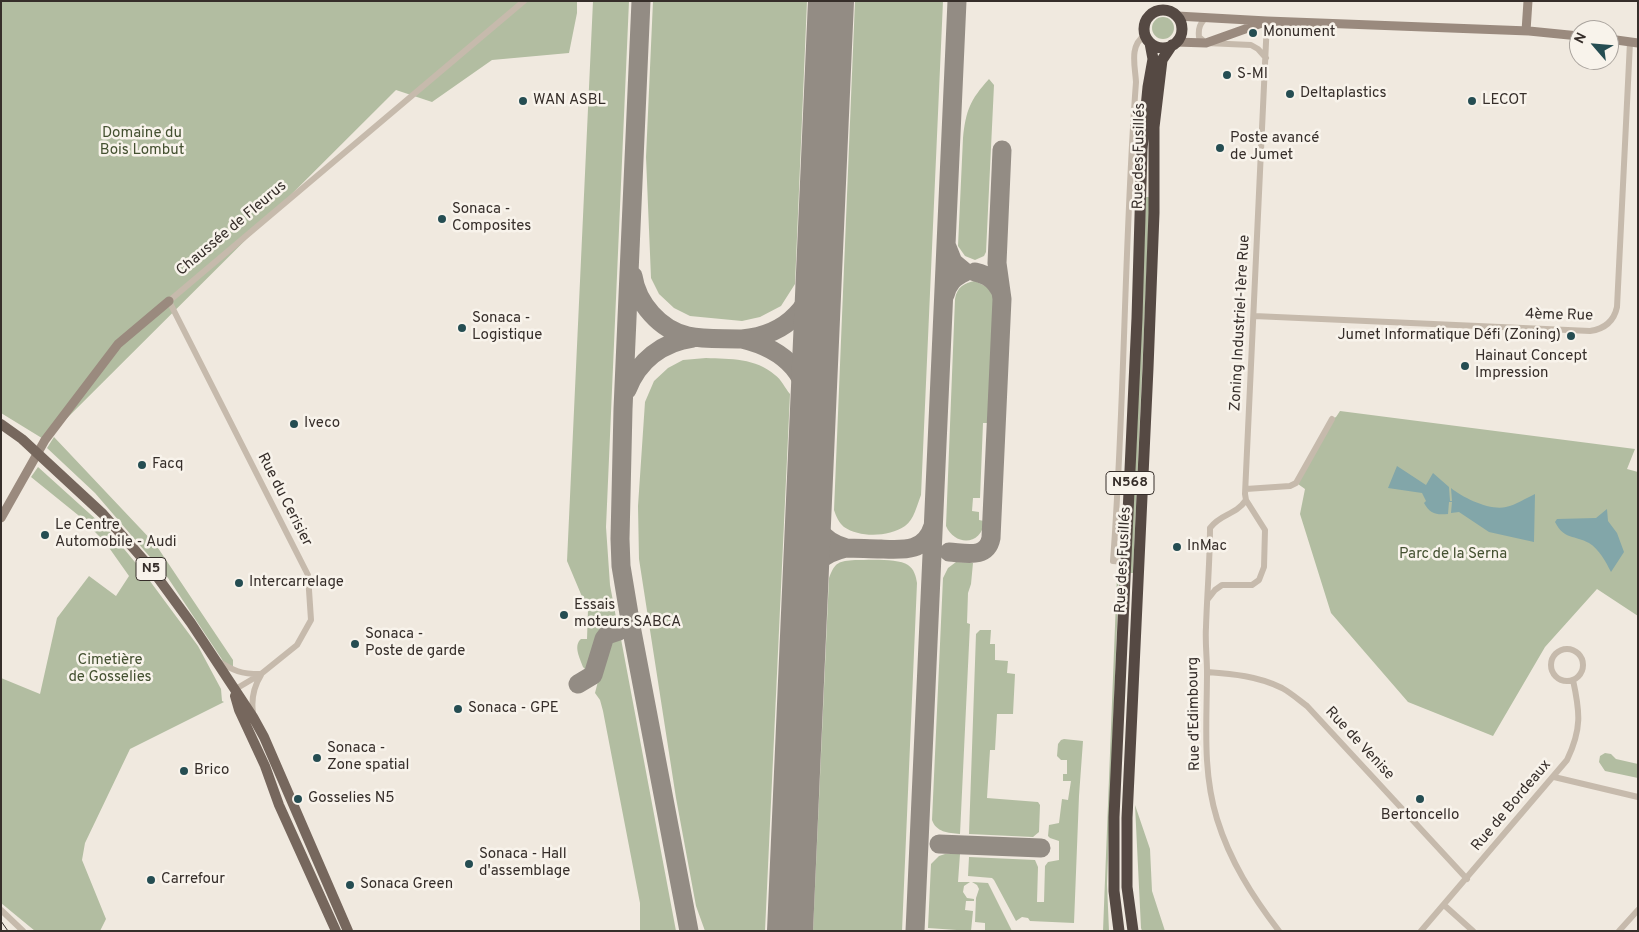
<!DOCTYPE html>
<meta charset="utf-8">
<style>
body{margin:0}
#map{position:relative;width:1639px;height:932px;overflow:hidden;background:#f0e9df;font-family:Overpass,sans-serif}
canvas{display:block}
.frame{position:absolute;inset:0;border:2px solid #362e2a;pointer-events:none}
.north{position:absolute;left:1569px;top:20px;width:50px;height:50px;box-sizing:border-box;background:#f8f3eb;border:1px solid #aaa49e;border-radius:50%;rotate:297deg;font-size:14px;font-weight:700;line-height:20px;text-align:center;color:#362e2a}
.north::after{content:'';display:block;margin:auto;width:18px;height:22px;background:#254d52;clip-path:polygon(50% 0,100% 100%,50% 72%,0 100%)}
</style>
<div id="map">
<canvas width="1639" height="932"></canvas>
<div class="frame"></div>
<div class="north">N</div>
</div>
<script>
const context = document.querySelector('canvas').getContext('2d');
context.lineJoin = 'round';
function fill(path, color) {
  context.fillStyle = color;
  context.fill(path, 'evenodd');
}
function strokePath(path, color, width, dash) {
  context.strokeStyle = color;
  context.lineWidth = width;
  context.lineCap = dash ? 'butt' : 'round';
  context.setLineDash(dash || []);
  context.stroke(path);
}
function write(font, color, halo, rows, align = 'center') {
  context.font = font + ' Overpass,sans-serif';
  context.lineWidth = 5;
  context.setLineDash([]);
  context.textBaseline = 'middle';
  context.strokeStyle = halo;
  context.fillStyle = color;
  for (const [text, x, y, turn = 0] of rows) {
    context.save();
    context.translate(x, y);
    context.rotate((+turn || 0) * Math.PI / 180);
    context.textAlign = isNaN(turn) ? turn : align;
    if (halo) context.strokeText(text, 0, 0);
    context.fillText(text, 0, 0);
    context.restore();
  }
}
fill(new Path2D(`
 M1 1H577V13L569 53 492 60 432 102 396 90 45 440 1 413Z
 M593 1H629L606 527 610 585 617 623C592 631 598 648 589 667L585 669 583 667C580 658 573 646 581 639H587L588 610H583V599L567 561Z
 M653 1H807L795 284 781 306 760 317 742 321 690 316 674 308 659 294 651 278 646 157Z
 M855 1H943L921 495C917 505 914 520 905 526 889 537 860 538 844 527 839 523 836 516 834 510Z
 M1152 28a11 11 0 1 1 22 0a11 11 0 1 1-22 0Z
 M989 79 994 85 986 252 984 256 975 260 965 256 958 246 963 138C966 110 970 100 989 79Z
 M1146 197H1150L1133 573H1130Z
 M975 281 989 288 994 299 989 423H983L980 498H973L972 511 979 512V520L984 521C983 545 955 547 946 526L955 299C957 287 964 283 975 281Z
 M706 358C730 359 756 358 775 375 781 379 785 388 790 394L765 931H705L696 906 676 798 639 559 638 506 645 402 654 381 668 368 683 360Z
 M1340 411 1635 449 1627 469 1638 472V616L1597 589 1545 647 1493 736 1408 702 1331 613 1300 514 1305 489 1298 484 1332 419 1336 417Z
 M54 437 156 545 233 660V667H227L168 578 95 493 47 448Z
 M38 467 110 532 144 573 198 646 221 689 222 701 224 702 130 749 85 843 82 860 106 919 100 931H35L1 903V678L40 694 57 618 89 576 116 596 129 576 105 542 78 515 31 477Z
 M855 560C868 560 898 558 908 565 914 569 916 576 917 583L902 931H813L829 578C835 562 839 561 855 560Z
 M956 562 973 563 971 584 968 593 967 623 970 624 960 834C948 833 936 832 932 820L943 578 948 568Z
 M1117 575H1119L1107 884 1109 931H1103Z
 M980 630H991L990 644H995V660L1008 661 1007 673 1015 674 1013 714H997L995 750H990L987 798 1038 802 1040 805 1039 832 1033 837 969 834 976 634Z
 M616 639H621L676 931H640V903L603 711 600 700 595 693 607 646Z
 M1064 739 1083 741 1079 796 1074 923 1030 921 1028 918 1022 917 1016 921 994 880 992 878 968 876 969 857 1035 860 1038 867 1037 902H1044L1045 866 1048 862 1059 860V841L1050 838 1048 836 1049 825 1059 823 1062 799 1068 800 1071 781H1063V774H1067V760H1061L1057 756 1058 744 1061 740Z
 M1605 753 1611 754 1616 759 1638 764V778L1605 771 1599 762 1600 756Z
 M1135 805 1150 849 1152 891 1165 931H1142L1141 928Z
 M945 854H960L958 882H970L964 886 963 892 967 898 974 899V901H966L965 910 973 911 971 931 928 928 931 864 939 856Z
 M972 882 988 883 1012 931H985V923L975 922 976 898 979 889 977 885Z`), '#b2bda1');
fill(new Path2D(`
 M1397 466 1426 485 1433 473 1449 487 1450 501H1452L1451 488C1463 498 1491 511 1506 507 1516 505 1526 498 1535 494L1534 542 1489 532 1459 512 1451 513 1452 502H1449L1448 514C1436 515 1430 514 1424 503L1426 501 1422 493 1388 488Z
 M1607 509 1608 521 1617 533 1624 552 1611 572C1606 562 1599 549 1589 543 1575 535 1564 540 1555 522L1557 519 1596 518Z`), '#82a6a9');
strokePath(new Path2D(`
 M641 1 623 409 620 539 621 566 631 626 689 931
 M975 272C988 275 995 280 1001 292
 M633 276C637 303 660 330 688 336 705 340 725 338 742 339
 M945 295C948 283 954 277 965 272L953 262 947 247
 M627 390C638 361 662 342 693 338
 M812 423C810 376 788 350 742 339 788 335 815 305 819 260
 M846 548C858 548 870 549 881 549 904 550 925 552 933 526
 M949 552C966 553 987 559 991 538L1002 299 997 263 1002 150
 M805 589C812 565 820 554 846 548 818 540 814 524 809 499
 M578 684 593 675 604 639 607 635 619 631
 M939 844 1041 848
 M915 931 957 1`), '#938c84', 19);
strokePath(new Path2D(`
 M790 931 831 1`), '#938c84', 46);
strokePath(new Path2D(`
 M1206 17C1200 24 1198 28 1199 37L1206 43 1251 45 1258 49 1266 58
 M1254 316 1590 331C1604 329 1614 321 1617 307L1630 42
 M1246 489 1290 486 1296 483 1332 419
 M1246 500C1235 516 1221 513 1210 528 1210 561 1207 594 1206 627 1205 642 1207 657 1207 672 1207 722 1202 770 1217 819 1230 861 1252 896 1279 931
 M1126 562 1113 561C1125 402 1124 242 1136 82 1135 65 1129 46 1145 35
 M1208 599 1215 590 1222 585H1252L1259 580 1264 567 1265 530 1246 500 1245 494 1267 21
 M1551 665a16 16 0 1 1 32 0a16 16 0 1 1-32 0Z
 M218 661C234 671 241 674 260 674
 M1207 672C1233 674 1258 676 1282 688 1291 693 1299 700 1307 706L1467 879
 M234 690 261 674 297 645 311 620 308 575 169 301 524 1
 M253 713C251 699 253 688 261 675
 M1554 777 1638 797
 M1444 905 1473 931
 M1 910 23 931
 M1421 931 1567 760C1582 729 1580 712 1573 680
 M1619 931 1638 910`), '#c6baac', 6);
strokePath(new Path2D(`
 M1177 16 1267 21 1529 31 1579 36
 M1526 31 1528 1
 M1609 39 1638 43
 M1176 42 1206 43 1262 23
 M1 518 45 440 118 344 169 301`), '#9a8a7e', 9);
strokePath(new Path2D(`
 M1 424 22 439 103 514 150 567 191 623 253 717 264 737 348 931
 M235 696 239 710 265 766 279 805 336 931`), '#76675d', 10);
strokePath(new Path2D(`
 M1144 29a19 19 0 1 1 38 0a19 19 0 1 1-38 0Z
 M1119 931 1114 891V817L1137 318 1142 149 1148 87 1153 59 1150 43
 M1133 931 1127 887V818L1148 368 1154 213V127L1162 60 1172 45`), '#554943', 11);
strokePath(new Path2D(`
 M1 921 8 931`), '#362e2a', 1);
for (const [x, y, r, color] of [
 [1253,33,5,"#254d52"],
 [1227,75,5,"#254d52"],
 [1290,94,5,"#254d52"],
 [523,101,5,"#254d52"],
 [1472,101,5,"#254d52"],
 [1220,148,5,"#254d52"],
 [442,219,5,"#254d52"],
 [462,328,5,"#254d52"],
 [1571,336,5,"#254d52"],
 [1465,366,5,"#254d52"],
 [294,424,5,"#254d52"],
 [142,465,5,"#254d52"],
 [45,535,5,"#254d52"],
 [1177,547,5,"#254d52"],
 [239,583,5,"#254d52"],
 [564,615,5,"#254d52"],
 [355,644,5,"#254d52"],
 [458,709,5,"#254d52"],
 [317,758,5,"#254d52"],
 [184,771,5,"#254d52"],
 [298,799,5,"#254d52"],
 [1420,799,5,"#254d52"],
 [469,864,5,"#254d52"],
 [151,880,5,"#254d52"],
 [350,885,5,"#254d52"]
]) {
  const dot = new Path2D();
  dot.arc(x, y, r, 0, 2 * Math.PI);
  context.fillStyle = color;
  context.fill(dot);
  strokePath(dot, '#f8f3eb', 2);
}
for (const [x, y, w] of [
 [1130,483,48],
 [151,569,30]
]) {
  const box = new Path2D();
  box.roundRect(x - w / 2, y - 11.5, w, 23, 4);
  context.fillStyle = '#f8f3eb';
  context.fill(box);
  strokePath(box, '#362e2a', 1);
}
write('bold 14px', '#362e2a', null, [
 ["N568",1130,483],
 ["N5",151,569]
]);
write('15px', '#362e2a', '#f8f3eb', [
 ["Monument",1263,33],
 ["S-MI",1237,75],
 ["Deltaplastics",1300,94],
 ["WAN ASBL",533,101],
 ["LECOT",1482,101],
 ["Poste avancé",1230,139],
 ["de Jumet",1230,156],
 ["Sonaca -",452,210],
 ["Composites",452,227],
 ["Sonaca -",472,319],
 ["Logistique",472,336],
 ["Jumet Informatique Défi (Zoning)",1561,336,"right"],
 ["Hainaut Concept",1475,357],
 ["Impression",1475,374],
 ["Iveco",304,424],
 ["Facq",152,465],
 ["Le Centre",55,526],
 ["Automobile - Audi",55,543],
 ["InMac",1187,547],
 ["Intercarrelage",249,583],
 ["Essais",574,606],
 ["moteurs SABCA",574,623],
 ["Sonaca -",365,635],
 ["Poste de garde",365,652],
 ["Sonaca - GPE",468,709],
 ["Sonaca -",327,749],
 ["Zone spatial",327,766],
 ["Brico",194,771],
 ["Gosselies N5",308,799],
 ["Bertoncello",1420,816,"center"],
 ["Sonaca - Hall",479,855],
 ["d'assemblage",479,872],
 ["Carrefour",161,880],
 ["Sonaca Green",360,885]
], 'left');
write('15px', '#445131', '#f8f3eb', [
 ["Domaine du",142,134],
 ["Bois Lombut",142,151],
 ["Parc de la Serna",1453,555],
 ["Cimetière",110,661],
 ["de Gosselies",110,678]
]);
write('15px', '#362e2a', '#f8f3eb', [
 ["Rue des Fusillés",1140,156,-89],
 ["Chaussée de Fleurus",232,229,-40],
 ["4ème Rue",1559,316,1],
 ["Zoning Industriel-1ère Rue",1241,323,-87],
 ["Rue du Cerisier",284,500,63],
 ["Rue des Fusillés",1124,560,-87],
 ["Rue d'Edimbourg",1195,714,-91],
 ["Rue de Venise",1359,744,47],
 ["Rue de Bordeaux",1512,806,-50]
]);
</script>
